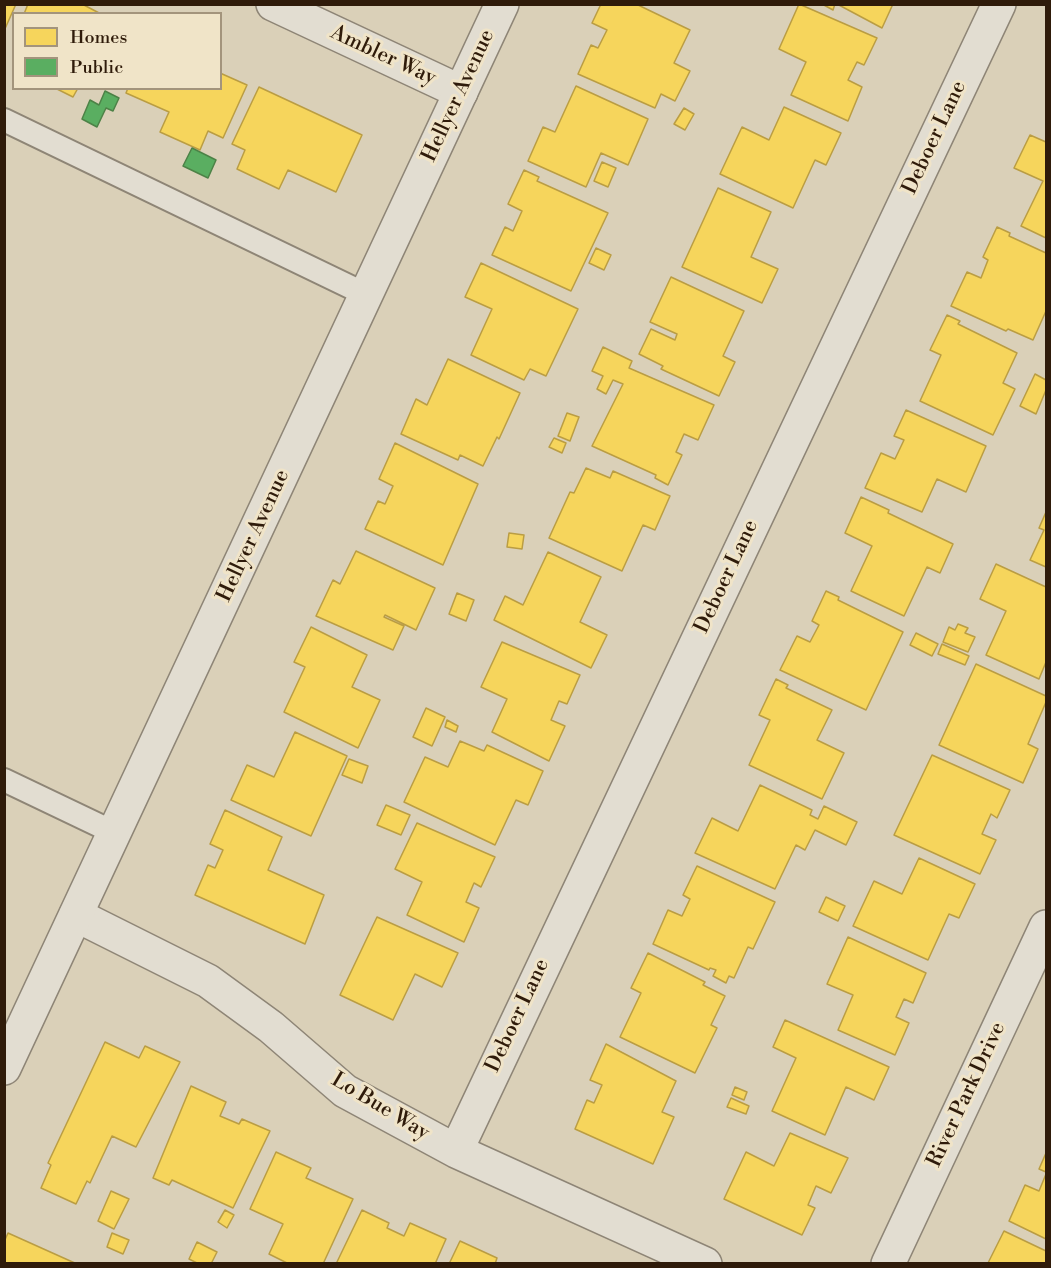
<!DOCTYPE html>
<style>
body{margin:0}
#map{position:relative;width:1051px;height:1268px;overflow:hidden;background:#dad0b8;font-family:"Libre Bodoni",serif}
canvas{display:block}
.frame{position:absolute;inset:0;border:6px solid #2f1b0a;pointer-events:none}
.legend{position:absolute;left:12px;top:12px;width:210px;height:78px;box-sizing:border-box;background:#f0e4c8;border:2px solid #a3947c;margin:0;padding:8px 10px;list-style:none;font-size:18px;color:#2f1b0a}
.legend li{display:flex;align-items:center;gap:12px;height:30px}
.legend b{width:30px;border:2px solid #a3947c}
</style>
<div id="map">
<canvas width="1051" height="1268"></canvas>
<div class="frame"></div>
<ul class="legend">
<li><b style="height:16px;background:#f6d55c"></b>Homes</li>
<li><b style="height:16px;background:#5aae61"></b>Public</li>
</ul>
</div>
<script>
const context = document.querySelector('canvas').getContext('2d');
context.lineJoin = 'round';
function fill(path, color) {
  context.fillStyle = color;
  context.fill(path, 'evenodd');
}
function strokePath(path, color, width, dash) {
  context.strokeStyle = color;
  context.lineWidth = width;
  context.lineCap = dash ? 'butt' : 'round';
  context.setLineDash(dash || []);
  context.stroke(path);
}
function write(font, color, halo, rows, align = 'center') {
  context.font = font + ' "Libre Bodoni",serif';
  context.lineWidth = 6;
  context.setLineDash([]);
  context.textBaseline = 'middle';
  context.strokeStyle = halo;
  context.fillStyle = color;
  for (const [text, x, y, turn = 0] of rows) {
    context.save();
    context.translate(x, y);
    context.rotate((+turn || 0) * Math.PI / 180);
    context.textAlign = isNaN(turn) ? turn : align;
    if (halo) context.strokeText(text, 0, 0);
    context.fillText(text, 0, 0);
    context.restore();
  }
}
const homes = new Path2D(`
 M4 4H16L4 31Z
 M28 4H82L101 14H24Z
 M601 4H636L690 30 674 63 690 71 675 101 661 94 655 108 578 74 591 45 598 48 607 30 592 23Z
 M799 4 877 38 864 65 857 62 848 80 862 87 848 121 791 95 806 62 779 49Z
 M822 4H835L833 10Z
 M837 4H893L882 28Z
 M220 73 247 85 223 138 208 131 200 150 160 132 169 112 126 93 128 88H220Z
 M576 86 648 119 628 165 601 153 586 187 528 161 543 127 555 132Z
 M259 87 362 135 336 192 288 170 279 189 237 169 245 150 232 144Z
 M55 88H78L73 97Z
 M784 107 841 133 826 165 815 160 793 208 720 174 742 127 769 140Z
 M684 108 694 114 685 130 674 124Z
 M1030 135 1046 142V238L1021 226 1043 181 1014 168Z
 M602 162 616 168 608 187 594 181Z
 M524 170 539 177 537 181 608 213 571 291 492 255 505 227 513 231 522 211 508 204Z
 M718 188 771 212 751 257 778 269 762 303 682 267Z
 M997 227 1010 233 1009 236 1046 253V311L1033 340 1008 329 1006 331 951 306 967 272 981 278 988 260 983 257Z
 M596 248 611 255 604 270 589 263Z
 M481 263 578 309 546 376 530 369 524 380 471 355 492 309 465 297Z
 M671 277 744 311 723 356 735 362 719 396 661 369 663 366 639 354 651 329 675 340 677 334 650 322Z
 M947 315 960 321 958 324 1017 353 1003 383 1015 389 993 435 920 401 941 355 930 350Z
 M603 347 632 361 629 368 714 405 698 440 684 434 676 452 682 455 668 485 655 478 656 475 592 446 623 384 613 380 606 394 597 389 603 376 592 371Z
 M448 359 520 393 499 439 497 437 483 466 460 455 458 460 401 434 416 399 427 405Z
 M1035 374 1046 380V390L1036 414 1020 406Z
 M906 410 986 446 966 492 937 479 922 512 865 488 881 453 895 459 904 440 894 436Z
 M567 413 579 417 570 441 558 436Z
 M554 438 566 443 562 453 549 447Z
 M395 443 478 484 443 565 365 529 378 501 385 504 393 486 379 479Z
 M586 468 610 478 613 471 670 496 655 530 643 525 622 571 549 538 570 492 574 493Z
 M861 497 889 510 888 513 953 544 940 573 927 567 904 616 851 591 872 546 845 533Z
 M1046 512V567L1030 560 1044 530 1039 528Z
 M509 533 524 535 522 549 507 547Z
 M356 551 435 588 416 630 385 615 384 617 404 626 393 650 316 616 333 580 340 584Z
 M548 552 601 577 580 622 607 635 591 668 494 620 505 596 523 605Z
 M996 564 1046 587V662L1039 679 986 655 1006 611 980 599Z
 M826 591 839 597 838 600 903 632 866 710 780 670 797 636 810 642 819 625 812 621Z
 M457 593 474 600 466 621 449 614Z
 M958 624 968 628 965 633 975 637 968 652 943 642 949 627 955 630Z
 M311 627 367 655 352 687 380 700 358 748 284 712 305 667 294 662Z
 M916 633 938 644 932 656 910 645Z
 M502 642 580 675 567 704 559 701 551 720 565 726 549 761 492 732 507 699 481 687Z
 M942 644 969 656 965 665 938 654Z
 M976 664 1046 696V702L1028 744 1038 749 1023 783 939 745Z
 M776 679 788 685 786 688 832 710 817 740 844 753 822 799 749 765 770 720 759 715Z
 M426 708 445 717 432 746 413 737Z
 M447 720 458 726 456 732 445 727Z
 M295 732 347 756 311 836 231 800 247 765 274 777Z
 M460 741 484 751 487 745 543 771 528 805 516 800 495 845 404 802 425 757 448 767Z
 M932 755 1010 790 997 818 991 814 982 834 996 840 980 874 894 835Z
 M349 759 368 766 362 783 342 775Z
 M760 785 812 810 810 815 818 819 824 806 857 822 846 845 815 830 805 850 796 845 775 889 695 853 712 818 738 831Z
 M386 805 410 815 401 835 377 825Z
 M225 810 282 837 268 870 324 895 305 944 195 895 208 865 215 868 223 850 210 844Z
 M417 823 495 857 481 887 474 883 466 902 479 908 464 942 407 915 422 882 395 869Z
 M919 858 975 884 959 918 949 914 928 960 853 926 874 881 902 894Z
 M697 866 775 902 753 949 748 947 734 978 729 976 726 983 713 976 716 970 710 968 709 970 653 944 668 910 682 916 690 899 683 895Z
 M826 897 845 906 838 921 819 912Z
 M377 917 458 953 442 987 415 974 393 1020 340 995Z
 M848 937 926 973 913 1003 904 999 896 1017 909 1023 895 1055 838 1030 853 995 827 984Z
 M648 953 705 982 703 985 725 996 711 1025 717 1028 695 1073 620 1037 641 993 631 988Z
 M785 1020 889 1067 874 1100 846 1087 825 1135 772 1111 796 1058 773 1047Z
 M105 1042 139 1058 145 1046 180 1062 136 1147 112 1136 90 1183 87 1181 76 1204 41 1188 51 1165 48 1163Z
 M606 1044 676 1081 662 1112 674 1117 653 1164 575 1129 587 1100 594 1103 602 1085 590 1080Z
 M191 1086 226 1102 220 1116 239 1124 242 1119 270 1131 233 1208 172 1180 169 1185 153 1178Z
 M735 1087 747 1092 744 1100 732 1095Z
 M731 1098 749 1106 746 1114 727 1107Z
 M790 1133 848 1158 831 1193 816 1186 808 1205 815 1208 802 1235 724 1199 746 1152 774 1166Z
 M276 1152 311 1168 306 1178 353 1199 323 1264H289L269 1254 283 1224 250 1209Z
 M1046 1153V1172L1039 1169Z
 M1046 1174V1239L1009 1221 1025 1185 1039 1191Z
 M111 1191 129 1199 114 1229 98 1221Z
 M225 1210 234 1215 227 1228 218 1222Z
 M362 1210 389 1223 387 1228 404 1236 410 1223 446 1239 435 1264H336Z
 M1004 1231 1046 1251V1264L988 1263Z
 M8 1233 77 1264H4V1242Z
 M112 1233 129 1240 123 1254 107 1247Z
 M460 1241 497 1258 495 1264H449Z
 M197 1242 217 1252 211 1264H199L189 1259Z`);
fill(homes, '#f6d55c');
strokePath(homes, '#ba9d43', 1.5);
const public = new Path2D(`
 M105 91 119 98 113 111 106 108 97 127 82 119 90 100 99 105Z
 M192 148 216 160 208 178 183 166Z`);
fill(public, '#5aae61');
strokePath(public, '#4d8247', 1.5);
const service = new Path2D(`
 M4 120 367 295
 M4 780 115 833`);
const minor = new Path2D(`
 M273 4 461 92
 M76 915 208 981 271 1027 345 1091 456 1151 705 1264
 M456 1151 999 4
 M888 1264 1046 927`);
const tertiary = new Path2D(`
 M4 1068 502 4`);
strokePath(service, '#8e8576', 26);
strokePath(minor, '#8e8576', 36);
strokePath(tertiary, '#8e8576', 36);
strokePath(service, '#e2ddd1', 22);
strokePath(minor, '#e2ddd1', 33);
strokePath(tertiary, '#e2ddd1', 33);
write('21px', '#2f1b0a', '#f0e4c8', [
 ["Ambler Way",383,56,25],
 ["Hellyer Avenue",459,96,-65],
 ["Deboer Lane",935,138,-65],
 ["Hellyer Avenue",254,536,-65],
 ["Deboer Lane",727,577,-65],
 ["Deboer Lane",518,1016,-65],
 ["River Park Drive",967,1095,-65],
 ["Lo Bue Way",380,1107,31]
]);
</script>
